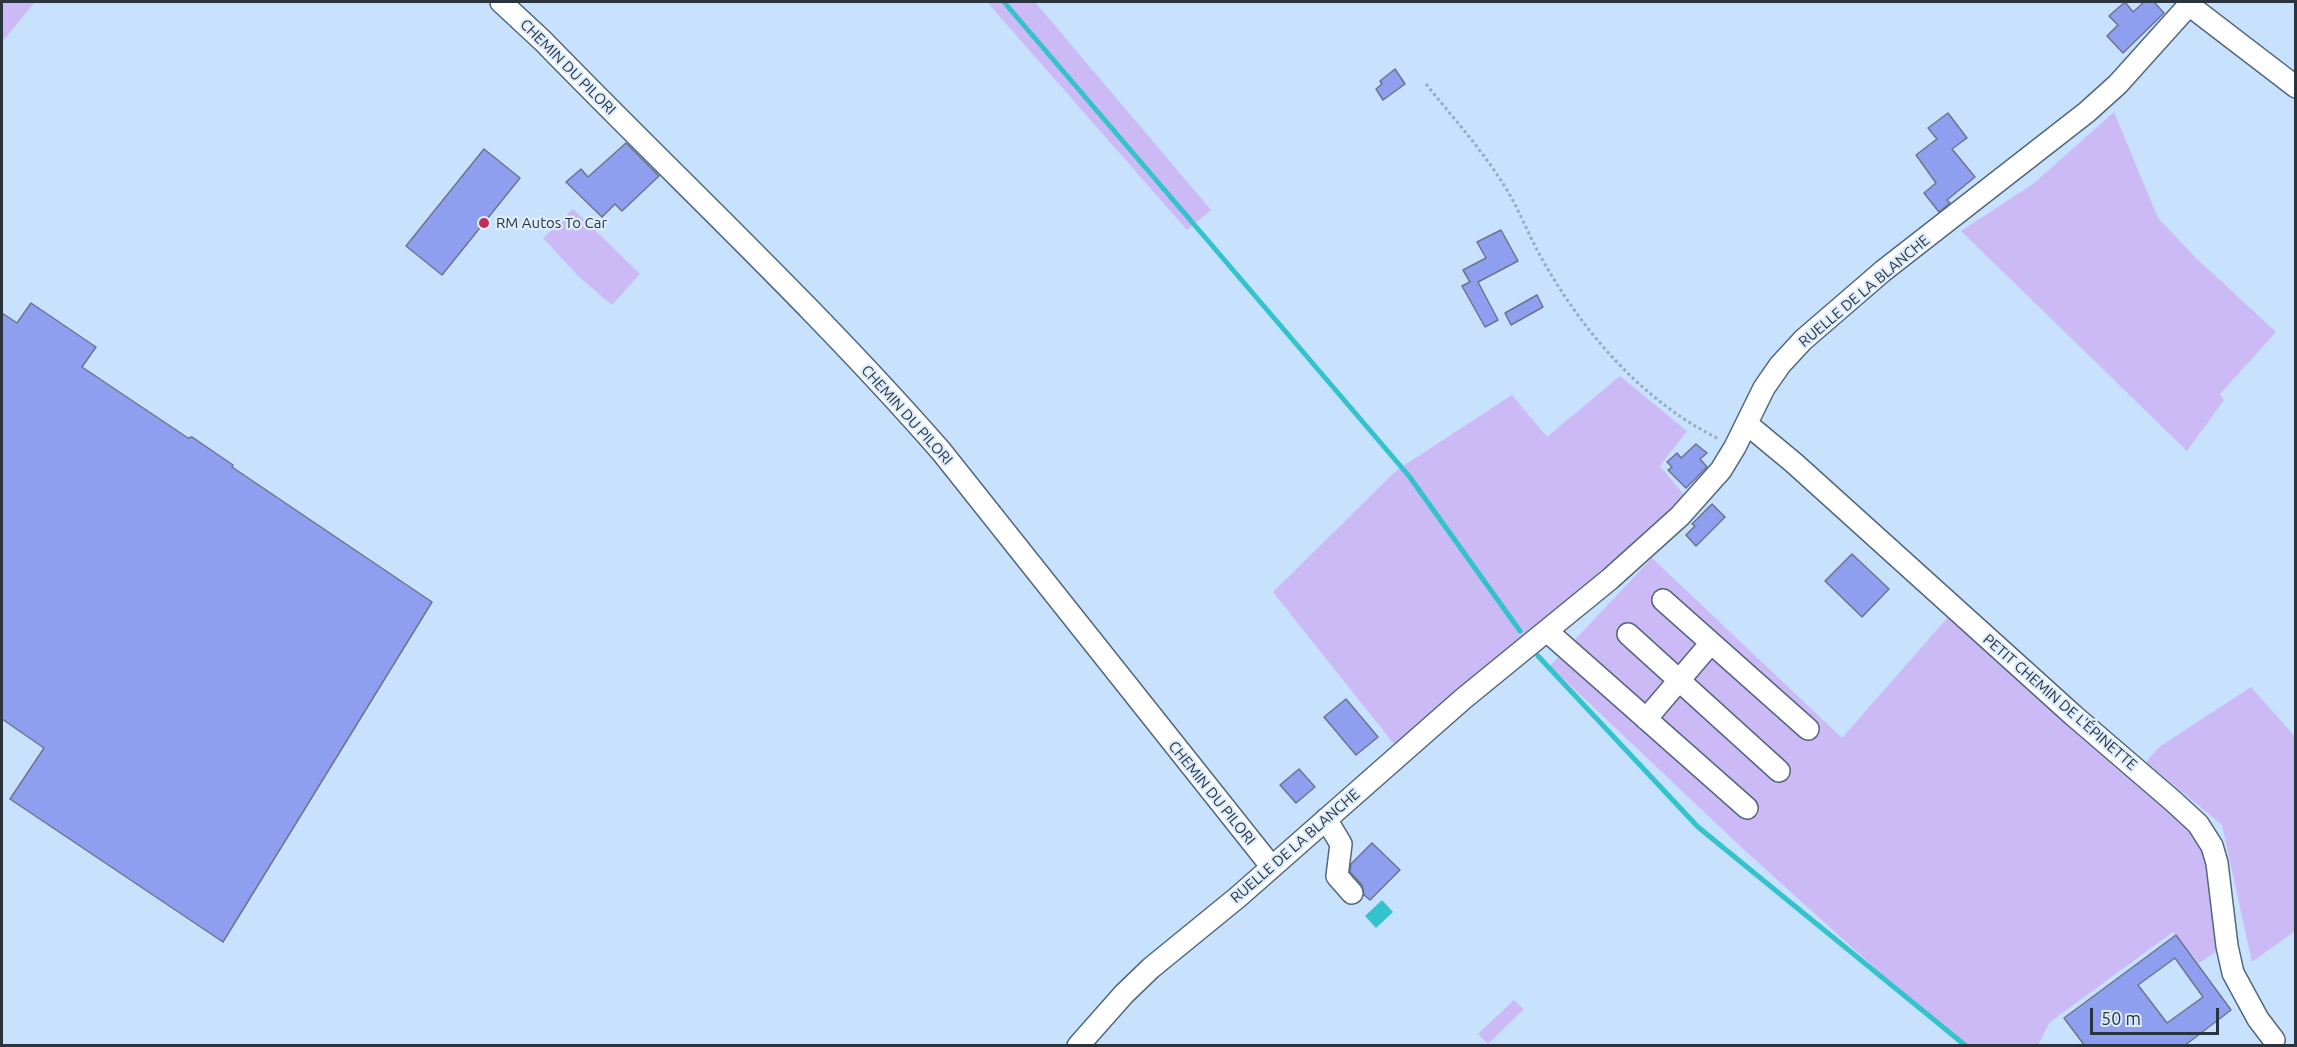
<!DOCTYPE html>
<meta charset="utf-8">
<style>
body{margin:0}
#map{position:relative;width:2297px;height:1047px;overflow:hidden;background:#c8e1fc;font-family:Ubuntu,sans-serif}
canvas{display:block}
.frame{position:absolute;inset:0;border:3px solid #2a343e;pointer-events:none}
.scale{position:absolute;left:2090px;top:1008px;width:129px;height:27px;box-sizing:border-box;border:3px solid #2a343e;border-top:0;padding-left:8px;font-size:18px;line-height:21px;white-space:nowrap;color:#2a343e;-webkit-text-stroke:4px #deedfd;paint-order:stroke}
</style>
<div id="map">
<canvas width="2297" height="1047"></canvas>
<div class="frame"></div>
<div class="scale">50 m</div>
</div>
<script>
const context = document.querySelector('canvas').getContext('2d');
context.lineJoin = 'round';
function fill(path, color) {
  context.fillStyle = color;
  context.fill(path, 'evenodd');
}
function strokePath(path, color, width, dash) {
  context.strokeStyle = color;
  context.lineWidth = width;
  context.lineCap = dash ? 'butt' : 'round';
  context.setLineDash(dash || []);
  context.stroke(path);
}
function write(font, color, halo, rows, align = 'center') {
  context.font = font + ' Ubuntu,sans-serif';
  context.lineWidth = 4.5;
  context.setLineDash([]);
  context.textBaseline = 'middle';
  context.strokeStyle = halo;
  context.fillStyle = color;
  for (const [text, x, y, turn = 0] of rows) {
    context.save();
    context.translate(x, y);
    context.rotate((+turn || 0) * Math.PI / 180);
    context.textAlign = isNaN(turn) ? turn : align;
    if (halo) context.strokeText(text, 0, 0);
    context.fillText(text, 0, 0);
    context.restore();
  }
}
fill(new Path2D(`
 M2 2H35L2 42Z
 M987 2H1035L1211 210 1187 230Z
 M2114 112 2158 218 2196 258 2276 332 2220 394 2224 400 2187 451 1961 231 2033 184Z
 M573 209 640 274 612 305 578 276 543 238Z
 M1620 376 1687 431 1660 466 1685 496 1632 545 1394 744 1273 592 1397 470 1512 395 1547 437Z
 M1652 558 1842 738 1949 616 2139 781 2203 843 2212 868 2220 949 2199 963 2173 932 2050 1022 2038 1045H1960L1740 846 1550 666Z
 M2251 687 2296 738 2295 931 2252 962 2222 825 2146 762 2159 747Z
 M1514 1000 1524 1009 1488 1044 1478 1034Z`), '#ccbaf7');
fill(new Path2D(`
 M1382 900 1393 912 1376 928 1365 916Z`), '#32c3cc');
strokePath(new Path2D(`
 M1004 2 1409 476 1520 631
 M1538 656 1698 827 1966 1046`), '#32c3cc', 5);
const building = new Path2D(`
 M2125 2 2133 12 2144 2H2154L2164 13 2123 53 2107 36 2118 25 2109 16Z
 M1395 69 1405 84 1383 100 1376 89 1382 84 1380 81Z
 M1948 113 1967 138 1952 149 1975 177 1947 200 1950 203 1939 212 1924 193 1936 183 1916 155 1937 139 1928 128Z
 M626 143 659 176 622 211 615 204 602 217 566 182 581 169 588 177Z
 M484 149 520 178 442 275 406 246Z
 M1501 230 1518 261 1478 282 1498 320 1485 327 1462 286 1470 282 1463 270 1486 258 1477 242Z
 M1537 295 1543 307 1511 325 1505 313Z
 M31 303 96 347 82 367 188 438 192 437 233 465 232 467 432 602 223 942 10 799 44 748 2 719V313L17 323Z
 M1696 444 1707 453 1700 459 1707 467 1686 488 1668 470 1672 467 1667 462 1677 453 1681 458Z
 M1712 504 1725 517 1696 546 1686 535 1695 526 1692 524Z
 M1852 554 1889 589 1862 617 1825 581Z
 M1346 699 1378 737 1356 755 1324 717Z
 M1299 769 1315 787 1296 803 1280 785Z
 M1372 843 1400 870 1370 900 1364 895 1362 885 1350 872 1351 864Z
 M2176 935 2231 1010 2184 1046H2085L2064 1018ZM2175 958 2203 997 2167 1023 2138 985Z`);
fill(building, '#8f9fef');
strokePath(building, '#6c7390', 1.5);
const minor = new Path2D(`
 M501 2 543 41C676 178 816 308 941 451L1271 866
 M2189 2V5L2296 87
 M1747 424 1794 463 2073 715 2173 801 2198 824 2212 846 2217 863 2227 946 2233 973 2258 1019 2274 1040
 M1663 600 1808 729
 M1548 632 1747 808
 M1628 634 1779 771
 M1646 719 1711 643
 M1326 819 1341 844 1337 876 1352 893
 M1078 1046 1124 994 1151 968 1238 897 1463 699 1610 579 1680 516 1721 470 1735 447 1764 388 1780 365 1803 340 1883 271 2087 112 2118 84 2189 5`);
strokePath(minor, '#51677d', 24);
strokePath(new Path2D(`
 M1426 84C1454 119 1484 152 1507 190 1520 212 1529 236 1542 259 1583 332 1642 401 1719 439`), '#97abc1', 3, [3, 3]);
strokePath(minor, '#fff', 21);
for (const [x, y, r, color] of [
 [484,223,6,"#bd2d54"]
]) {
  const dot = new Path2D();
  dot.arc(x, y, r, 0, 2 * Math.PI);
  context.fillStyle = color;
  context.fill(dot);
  strokePath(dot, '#deedfd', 2);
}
write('15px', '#2a343e', '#deedfd', [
 ["CHEMIN DU PILORI",568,67,45],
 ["RUELLE DE LA BLANCHE",1864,291,-40],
 ["CHEMIN DU PILORI",907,415,48],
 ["PETIT CHEMIN DE L'ÉPINETTE",2060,702,41],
 ["CHEMIN DU PILORI",1212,793,51],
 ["RUELLE DE LA BLANCHE",1295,846,-41]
]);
write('15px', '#2a343e', '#deedfd', [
 ["RM Autos To Car",496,223]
], 'left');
</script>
